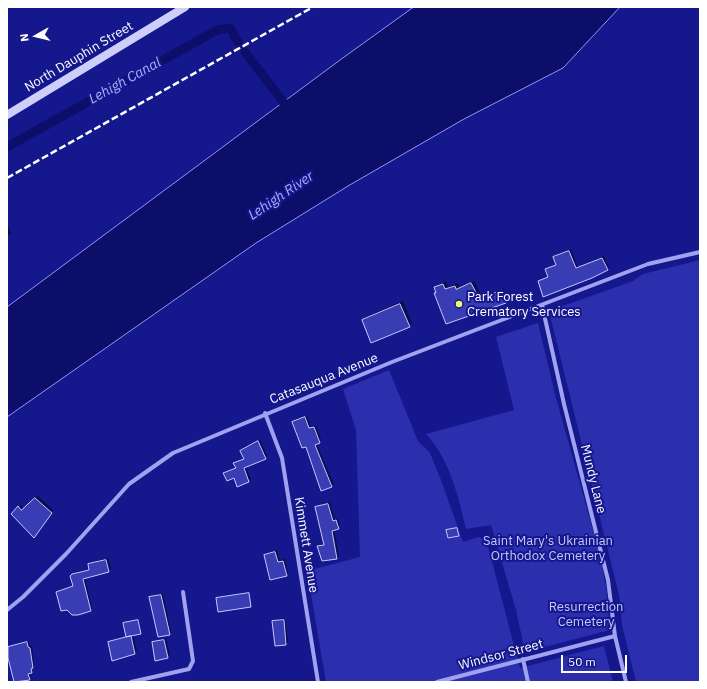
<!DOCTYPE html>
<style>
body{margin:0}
#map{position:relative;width:707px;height:689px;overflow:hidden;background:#15178d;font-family:"IBM Plex Sans",sans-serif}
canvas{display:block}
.frame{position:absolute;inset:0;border:8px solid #fff;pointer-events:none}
.north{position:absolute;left:16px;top:16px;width:40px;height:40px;-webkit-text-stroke:3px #15178d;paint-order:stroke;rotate:262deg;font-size:11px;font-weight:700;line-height:16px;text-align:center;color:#fff}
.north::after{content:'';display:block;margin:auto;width:14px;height:18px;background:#fff;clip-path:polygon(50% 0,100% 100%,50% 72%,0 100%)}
.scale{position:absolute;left:561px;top:655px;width:66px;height:18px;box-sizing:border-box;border:2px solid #fff;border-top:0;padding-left:5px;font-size:12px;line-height:14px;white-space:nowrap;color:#fff;-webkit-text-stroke:3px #15178d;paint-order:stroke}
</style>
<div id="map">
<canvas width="707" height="689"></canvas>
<div class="frame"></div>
<div class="north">N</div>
<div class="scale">50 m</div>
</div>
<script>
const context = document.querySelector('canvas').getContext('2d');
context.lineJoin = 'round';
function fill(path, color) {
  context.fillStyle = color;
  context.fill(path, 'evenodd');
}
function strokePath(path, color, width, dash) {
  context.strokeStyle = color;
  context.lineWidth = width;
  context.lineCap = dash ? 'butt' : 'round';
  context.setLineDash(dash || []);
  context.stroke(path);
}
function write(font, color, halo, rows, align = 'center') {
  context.font = font + ' "IBM Plex Sans",sans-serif';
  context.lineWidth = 4;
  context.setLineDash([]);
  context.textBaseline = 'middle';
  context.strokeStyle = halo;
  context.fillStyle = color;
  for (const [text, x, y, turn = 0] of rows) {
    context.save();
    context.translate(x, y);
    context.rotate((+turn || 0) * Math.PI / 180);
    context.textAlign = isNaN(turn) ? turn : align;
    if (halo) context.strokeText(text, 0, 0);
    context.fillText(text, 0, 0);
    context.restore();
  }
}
fill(new Path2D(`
 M700 260V682H636L622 625 619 595 549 311 633 281 643 274Z
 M538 323 556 398 600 555 606 587 610 630 525 652 516 610 491 525 466 529C458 496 450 460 426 434L514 410 496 337Z
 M389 370 418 441 430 453 441 480 463 542 478 537 486 539 520 668 604 646 613 682H326L307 571 360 557 356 430 343 389Z`), '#2b2fae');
const water = new Path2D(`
 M414 7H620L563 68 464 119 348 186 256 243 7 417V307L340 60Z`);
fill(water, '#0d0e6a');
strokePath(water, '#9296f3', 1);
fill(new Path2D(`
 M7 225 11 233 7 237Z
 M571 249 578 267 604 256 609 268 607 270 539 281 549 276 547 269 557 264 554 258 556 256Z
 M446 281 448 287 458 283 459 286 474 281 482 296 504 288 508 299 505 302 435 294 437 292 435 287Z
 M403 301 412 323 409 326 363 320 366 317Z
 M307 416 311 427 316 426 321 440 316 443 334 484 321 490 307 446 293 422Z
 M260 440 267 456 246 467 251 479 238 485 234 477 224 473 236 467 235 463 244 458 250 445Z
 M38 496 53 510 50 514 51 515 41 526 42 527 34 537 12 514 21 505 24 509Z
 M330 502 335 520 338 519 340 526 334 529 339 556 337 558 318 546 325 543 316 508Z
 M277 550 280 560 285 559 288 573 286 575 265 555Z
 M108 558 111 569 109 571 85 577 92 609 90 611 67 609 57 592 73 585 71 576 76 572 90 569 89 565 91 563Z
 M163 594 171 632 169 634 150 597Z
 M285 618 288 642 286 644 273 622 275 620Z
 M138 620 141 632 133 635 137 651 135 653 109 642 127 637 124 623Z
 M166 638 170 655 156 660 153 643Z
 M29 641V645L32 646 34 665 30 672 31 677 15 682 9 658V647Z`), '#0007');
strokePath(new Path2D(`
 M245 52 290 111
 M7 147 217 30 230 28 238 42`), '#0d0e6a', 9);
const building = new Path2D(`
 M569 251 576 268 602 258 608 270 592 278 543 297 538 281 548 277 545 269 556 265 553 257Z
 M471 283 479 298 502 290 506 303 446 324 434 293H436L434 287 443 284 445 289 455 286 456 289Z
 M400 304 410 327 371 343 362 320Z
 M305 417 309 428 314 427 320 443 315 445 332 487 321 491 306 447 302 448 292 422Z
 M258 441 266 459 244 468 249 482 237 487 234 478 227 481 223 473 236 468 233 463 244 459 240 451Z
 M35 498 52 513 34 538 11 514 18 506 21 510Z
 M328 504 333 521 336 520 339 529 332 531 337 559 322 561 317 546 324 545 315 507Z
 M457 528 459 536 448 538 446 530Z
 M275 552 278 562 283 561 287 576 270 580 264 555Z
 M106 560 109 572 83 579 91 611 78 615H72L67 610 61 611 56 592 73 586 70 576 72 574 89 570 88 564Z
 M249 593 251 607 218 612 216 598Z
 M161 595 170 635 158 637 149 597Z
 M138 620 141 634 126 637 123 623Z
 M284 620 286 645 275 646 272 621Z
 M131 636 135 654 112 661 108 642Z
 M164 640 168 658 155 661 152 642Z
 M27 642 28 647 30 648 33 668 31 669 32 673 28 674 30 680 14 682 8 658V647Z`);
fill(building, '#393db4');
strokePath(building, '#c6c8fb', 1);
strokePath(new Path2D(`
 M542 305 564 404 608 580 615 636 626 682
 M265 413 282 458 318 682
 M7 610 23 597 66 554 129 484 173 453 392 362 648 264 700 252
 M523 659 528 682
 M131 682 189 669 193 661 183 592
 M437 682 615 636`), '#a0a2f0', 4);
strokePath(new Path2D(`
 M7 115 185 7`), '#cecefb', 8);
strokePath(new Path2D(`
 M7 178 313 7`), '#fff', 2.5, [7, 3]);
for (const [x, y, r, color] of [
 [459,304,4,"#eaff5f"]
]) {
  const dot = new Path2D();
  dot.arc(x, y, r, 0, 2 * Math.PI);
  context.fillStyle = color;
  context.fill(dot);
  strokePath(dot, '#15178d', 1.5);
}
write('13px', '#fff', '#15178d', [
 ["North Dauphin Street",79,57,-31],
 ["Catasauqua Avenue",324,379,-22],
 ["Mundy Lane",593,479,76],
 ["Kimmett Avenue",306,545,81],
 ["Windsor Street",501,655,-15]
]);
write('13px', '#fff', '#15178d', [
 ["Park Forest",467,297],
 ["Crematory Services",467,312]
], 'left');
write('13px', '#c6c8fb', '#15178d', [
 ["Saint Mary's Ukrainian",548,541],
 ["Orthodox Cemetery",548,556],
 ["Resurrection",586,607],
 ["Cemetery",586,622]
]);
write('italic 14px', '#acaef7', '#15178d', [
 ["Lehigh Canal",125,81,-29],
 ["Lehigh River",281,196,-34]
]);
</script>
